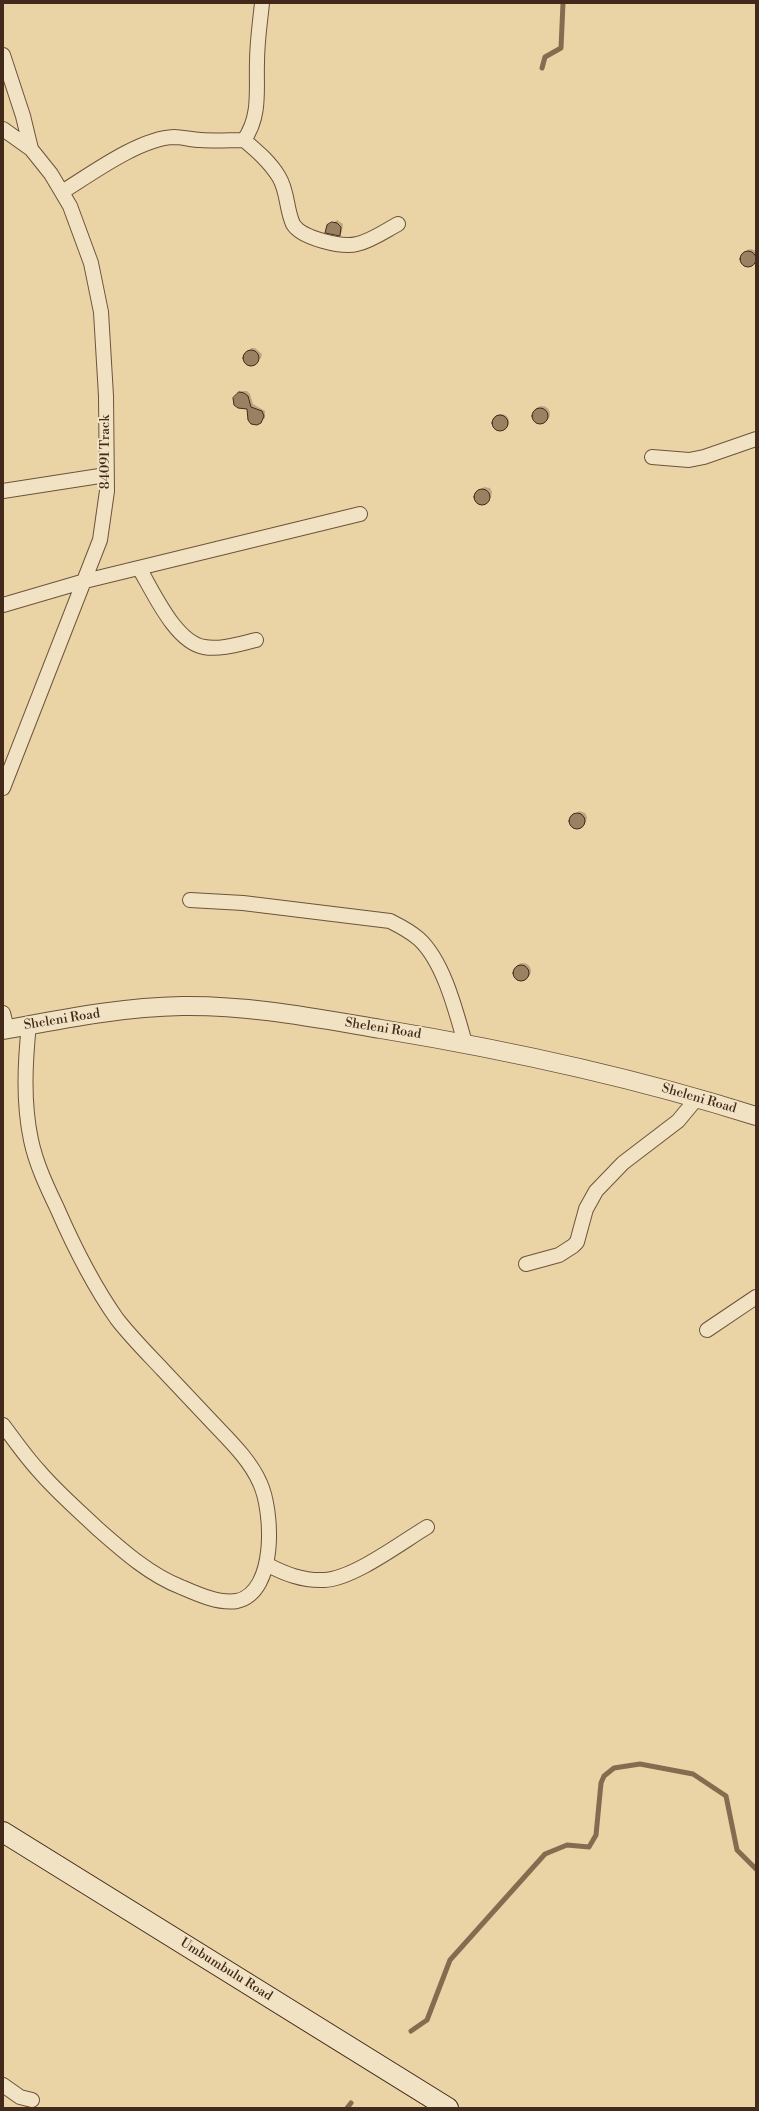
<!DOCTYPE html>
<style>
body{margin:0}
#map{position:relative;width:759px;height:2111px;overflow:hidden;background:#ead3a4;font-family:"Libre Bodoni",serif}
canvas{display:block}
.frame{position:absolute;inset:0;border:4px solid #422919;pointer-events:none}
</style>
<div id="map">
<canvas width="759" height="2111"></canvas>
<div class="frame"></div>
</div>
<script>
const context = document.querySelector('canvas').getContext('2d');
context.lineJoin = 'round';
function fill(path, color) {
  context.fillStyle = color;
  context.fill(path, 'evenodd');
}
function strokePath(path, color, width, dash) {
  context.strokeStyle = color;
  context.lineWidth = width;
  context.lineCap = dash ? 'butt' : 'round';
  context.setLineDash(dash || []);
  context.stroke(path);
}
function write(font, color, halo, rows, align = 'center') {
  context.font = font + ' "Libre Bodoni",serif';
  context.lineWidth = 4;
  context.setLineDash([]);
  context.textBaseline = 'middle';
  context.strokeStyle = halo;
  context.fillStyle = color;
  for (const [text, x, y, turn = 0] of rows) {
    context.save();
    context.translate(x, y);
    context.rotate((+turn || 0) * Math.PI / 180);
    context.textAlign = isNaN(turn) ? turn : align;
    if (halo) context.strokeText(text, 0, 0);
    context.fillText(text, 0, 0);
    context.restore();
  }
}
fill(new Path2D(`
 M337 220 343 224 342 232 339 235 328 226Z
 M751 249 756 251V261L753 265 746 266 742 264 741 257 747 250Z
 M251 348H255L262 354 261 358 252 365 248 364 244 358Z
 M239 391H247L250 394 253 404 265 411V418L259 423 248 408 234 398Z
 M534 414a8 8 0 1 1 16 0a8 8 0 1 1-16 0Z
 M493 422a8 8 0 1 1 16 0a8 8 0 1 1-16 0Z
 M484 487 490 488 492 492 491 497 483 504 478 503 475 499V494Z
 M579 811 585 813 587 817 586 822 577 828 573 827 570 823V819Z
 M515 971a8 8 0 1 1 16 0a8 8 0 1 1-16 0Z`), '#0003');
strokePath(new Path2D(`
 M542 68 545 57 561 48 563 3
 M411 2031 427 2020 450 1960 545 1854 567 1845 589 1847 596 1835 601 1783 604 1776 614 1768 640 1764 693 1774 726 1796 737 1850 756 1869
 M347 2108 351 2103`), '#856c50', 5);
const building = new Path2D(`
 M332 222 337 223 341 227 340 236 325 233 327 225Z
 M740 259a8 8 0 1 1 16 0a8 8 0 1 1-16 0Z
 M243 358a8 8 0 1 1 16 0a8 8 0 1 1-16 0Z
 M239 392 244 393 248 396 251 407 262 411 264 416 261 423 257 425 251 424 248 420 247 409 238 408 234 405 233 398Z
 M532 416a8 8 0 1 1 16 0a8 8 0 1 1-16 0Z
 M492 423a8 8 0 1 1 16 0a8 8 0 1 1-16 0Z
 M474 497a8 8 0 1 1 16 0a8 8 0 1 1-16 0Z
 M569 821a8 8 0 1 1 16 0a8 8 0 1 1-16 0Z
 M513 973a8 8 0 1 1 16 0a8 8 0 1 1-16 0Z`);
fill(building, '#998161');
strokePath(building, '#422919', 1);
const minor = new Path2D(`
 M3 55 23 116 31 149
 M3 129 31 149 51 174 70 206 91 263 101 312 106 396 107 491 100 540 3 788
 M244 140C257 151 270 162 279 177 288 192 286 209 293 224 301 238 342 248 357 244 371 241 385 231 398 224
 M62 192C91 174 140 138 174 137 183 137 192 140 201 140 215 141 230 140 244 140 261 116 256 89 257 62 257 42 260 23 262 3
 M652 457 689 460 704 457 756 439
 M3 491 106 475
 M139 568C153 591 175 642 204 647 220 650 239 644 256 640
 M3 605 85 581 360 514
 M190 900 243 903 390 921C400 926 410 931 419 939 444 962 456 1012 465 1043
 M3 1013 7 1029
 M526 1264 559 1255 573 1246 577 1242 586 1209 596 1191 623 1163 678 1121 698 1097
 M707 1330 756 1297
 M3 1425C15 1441 26 1457 39 1471 57 1492 78 1510 98 1529 123 1551 150 1575 181 1587 197 1594 219 1604 237 1601 277 1592 273 1511 260 1483 250 1460 230 1441 213 1423 196 1405 179 1387 163 1370 147 1353 131 1337 117 1319 93 1285 74 1247 57 1208 47 1187 36 1164 31 1140 23 1102 25 1063 29 1024
 M266 1564C285 1574 303 1581 324 1580 353 1579 402 1542 427 1527
 M3 2085 20 2097 32 2100`);
const tertiary = new Path2D(`
 M3 1030C63 1019 122 1007 182 1006 249 1005 315 1018 381 1029 508 1050 633 1077 756 1116`);
const secondary = new Path2D(`
 M3 1832 448 2108`);
strokePath(minor, '#6c543c', 16);
strokePath(tertiary, '#6c543c', 20);
strokePath(secondary, '#422919', 22);
strokePath(minor, '#f1e2c4', 14);
strokePath(tertiary, '#f1e2c4', 18);
strokePath(secondary, '#f1e2c4', 20);
write('13px', '#422919', '#f1e2c4', [
 ["84091 Track",106,452,-90],
 ["Sheleni Road",62,1020,-9],
 ["Sheleni Road",383,1029,9],
 ["Sheleni Road",699,1099,16],
 ["Umbumbulu Road",226,1970,32]
]);
</script>
